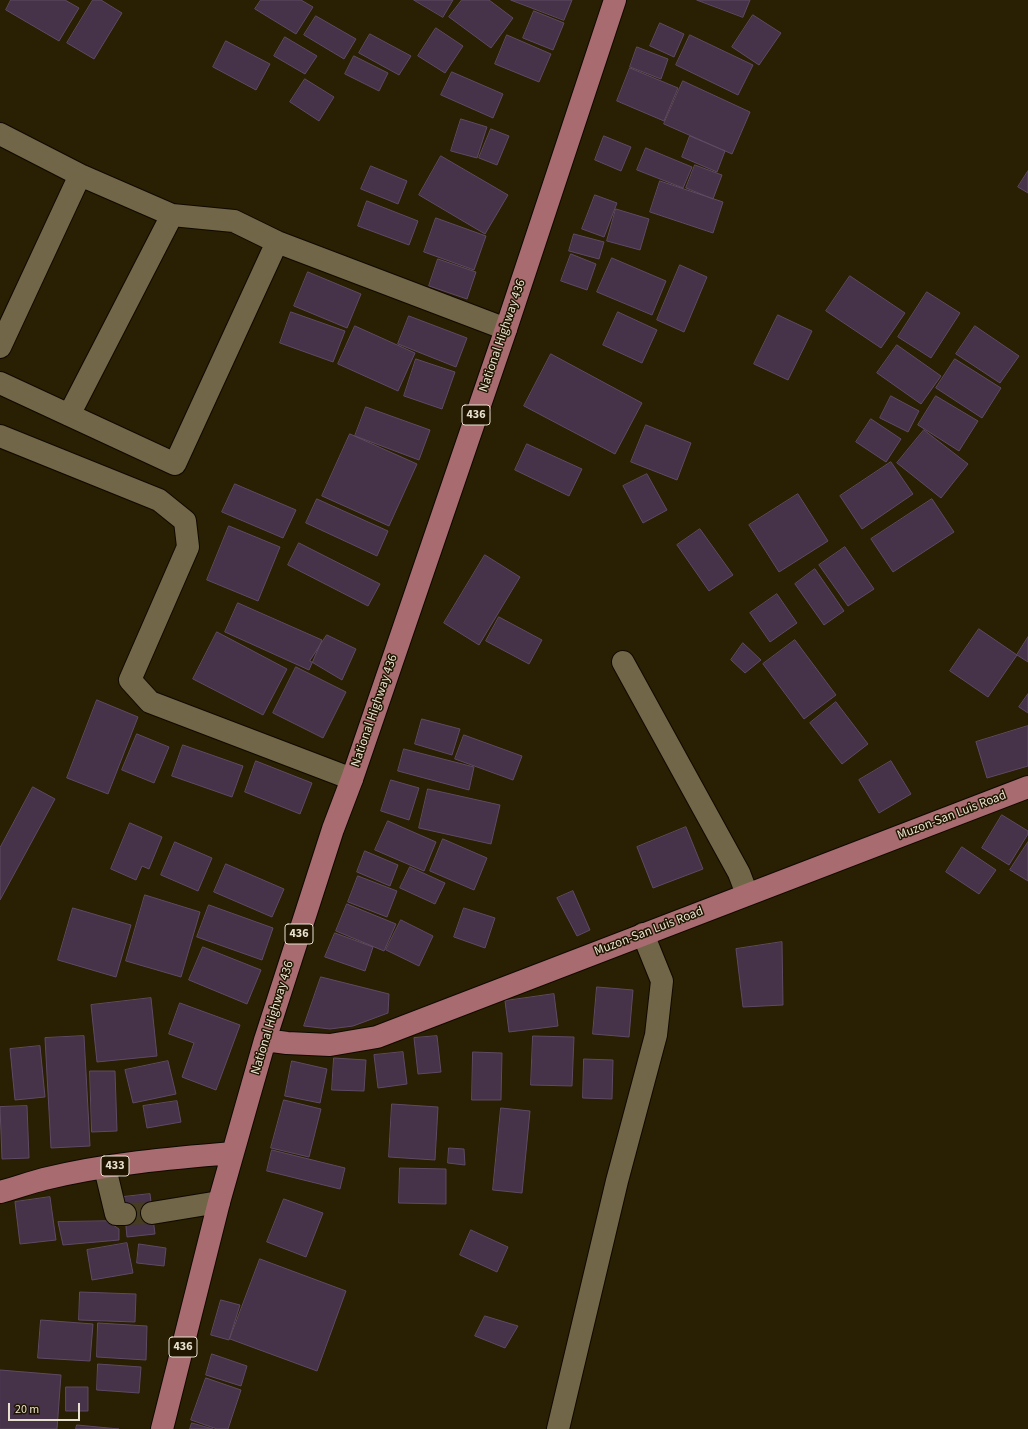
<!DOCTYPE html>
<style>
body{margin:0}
#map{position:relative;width:1028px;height:1429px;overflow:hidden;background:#291f02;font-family:"Source Sans 3",sans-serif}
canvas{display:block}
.scale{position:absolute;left:8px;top:1403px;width:72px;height:18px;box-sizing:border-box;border:2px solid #e8e1d0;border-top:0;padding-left:5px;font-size:12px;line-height:14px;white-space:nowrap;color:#e8e1d0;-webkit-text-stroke:3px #201600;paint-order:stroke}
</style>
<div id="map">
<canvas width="1028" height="1429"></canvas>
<div class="scale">20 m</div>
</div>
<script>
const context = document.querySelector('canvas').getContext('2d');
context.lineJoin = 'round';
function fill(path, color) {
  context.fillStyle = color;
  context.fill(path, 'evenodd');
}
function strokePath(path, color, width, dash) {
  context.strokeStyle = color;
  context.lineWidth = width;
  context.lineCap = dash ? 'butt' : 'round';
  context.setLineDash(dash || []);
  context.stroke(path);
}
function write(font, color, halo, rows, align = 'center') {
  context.font = font + ' "Source Sans 3",sans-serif';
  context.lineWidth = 3;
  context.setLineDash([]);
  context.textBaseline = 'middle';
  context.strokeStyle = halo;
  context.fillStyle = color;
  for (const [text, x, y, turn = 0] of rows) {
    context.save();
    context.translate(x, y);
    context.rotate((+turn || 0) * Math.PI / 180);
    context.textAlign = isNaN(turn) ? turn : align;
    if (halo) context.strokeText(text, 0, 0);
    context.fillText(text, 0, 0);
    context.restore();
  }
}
const building = new Path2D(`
 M11 0H65L79 8 59 41 6 10Z
 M93 0H101L122 13 94 59 67 43Z
 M261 0H301L313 7 296 34 255 9Z
 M414 0H453L443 17Z
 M462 0H489L513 18 491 48 449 17Z
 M511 0H572L564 20Z
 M697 0H750L743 17Z
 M534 11 564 23 553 50 523 38Z
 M753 15 781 33 759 65 732 47Z
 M316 16 356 39 344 59 304 35Z
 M660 23 684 34 674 57 650 46Z
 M436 28 463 46 445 73 418 56Z
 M370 34 411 56 399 75 359 53Z
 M507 35 551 54 539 82 495 64Z
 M690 35 753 65 738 95 676 65Z
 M285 37 317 56 305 74 274 56Z
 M226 41 270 64 256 90 213 67Z
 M637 47 668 59 661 79 630 67Z
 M354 56 388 73 379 91 345 74Z
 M630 68 678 88 664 121 617 101Z
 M452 72 503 94 493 118 441 95Z
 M305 79 334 97 319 121 290 102Z
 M683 81 750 112 732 154 664 124Z
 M461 119 487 127 477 158 451 151Z
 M491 129 509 136 497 165 479 158Z
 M604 136 631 147 621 171 595 160Z
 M690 136 725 151 717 172 682 157Z
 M646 148 692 167 683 188 637 170Z
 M441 156 508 195 485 234 419 195Z
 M695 165 722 175 713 199 686 188Z
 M371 166 407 181 398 204 361 189Z
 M1028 171V193L1018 187Z
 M660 181 723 202 713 233 650 212Z
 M595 195 617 203 604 237 582 229Z
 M367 201 418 221 409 245 358 226Z
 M616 209 649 219 640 250 607 241Z
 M436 218 486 236 474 270 424 252Z
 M574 234 604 242 599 259 569 251Z
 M571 254 596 264 587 290 561 281Z
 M612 258 666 281 652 315 597 292Z
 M438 259 476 272 467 299 429 286Z
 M680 265 707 277 684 332 657 320Z
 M308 272 361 294 347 328 294 306Z
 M850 276 905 313 881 348 826 311Z
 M927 292 960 313 931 358 898 337Z
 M291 312 345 331 333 362 280 343Z
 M618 312 657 330 642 363 603 345Z
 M778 315 812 331 788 380 754 364Z
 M409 316 467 338 456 367 398 344Z
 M355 326 415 353 398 391 338 364Z
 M975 326 1019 356 1000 383 956 354Z
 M897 345 941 376 921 404 877 373Z
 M551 354 642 403 615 454 524 406Z
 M416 359 455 372 442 409 404 396Z
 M955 359 1001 388 982 418 936 388Z
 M891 396 919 411 908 432 880 418Z
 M936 396 978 421 959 451 918 425Z
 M366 407 430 430 419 460 355 436Z
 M871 419 901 439 886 462 856 442Z
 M646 425 691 443 677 480 631 462Z
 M924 430 968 464 941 498 897 463Z
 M350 434 417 464 389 526 322 496Z
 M527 444 582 469 569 496 515 470Z
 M891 462 913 494 862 529 840 496Z
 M647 474 667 510 643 523 623 486Z
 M235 484 296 510 283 538 222 512Z
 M798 494 828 541 779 572 749 525Z
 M317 499 388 531 377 556 306 523Z
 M932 499 954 532 893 572 871 539Z
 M229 526 280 547 258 601 207 580Z
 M700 529 733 575 709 591 677 545Z
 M299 543 380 584 368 606 288 565Z
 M845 547 874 589 848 606 819 565Z
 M485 555 520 577 479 645 444 623Z
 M815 569 844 611 824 625 795 584Z
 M777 594 797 623 770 642 750 613Z
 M238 603 322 640 309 670 225 632Z
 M499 617 542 640 529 664 486 641Z
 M979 629 1017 655 988 697 950 671Z
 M217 632 287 669 263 715 193 679Z
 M327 635 356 649 342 680 310 661Z
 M1028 637V662L1017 655Z
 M795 640 836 695 804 719 763 664Z
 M743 643 761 660 745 673 731 660Z
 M296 667 346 692 323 738 273 713Z
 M1028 694V713L1019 707Z
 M97 700 138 717 108 794 67 778Z
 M836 702 868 744 842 764 810 723Z
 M422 719 460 729 452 755 415 744Z
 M1028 726V766L987 778 976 742Z
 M137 734 169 747 154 783 122 770Z
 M464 735 522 756 513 780 455 759Z
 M183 745 243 766 232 797 172 776Z
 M404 749 474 767 469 790 398 771Z
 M256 761 312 783 300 814 245 792Z
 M891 761 911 794 879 813 859 780Z
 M391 780 419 788 409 820 381 811Z
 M33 787 55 799 0 900V848Z
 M428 789 500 805 491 844 419 828Z
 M1002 815 1028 831V834L1009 865 982 848Z
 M388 821 436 842 424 871 375 850Z
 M130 823 162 837 149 869 142 866 136 880 111 869Z
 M686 827 703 869 653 888 637 847Z
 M443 839 487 858 474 890 430 871Z
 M175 842 212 858 198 891 161 875Z
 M1028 842V881L1010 870Z
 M962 847 996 870 979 894 946 872Z
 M365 851 398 865 390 886 357 872Z
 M226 864 284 889 272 917 214 892Z
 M410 867 445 883 435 904 400 888Z
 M358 876 397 891 387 917 348 902Z
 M573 891 590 930 577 936 557 898Z
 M145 895 200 912 181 977 126 961Z
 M347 904 396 924 384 951 336 931Z
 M209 905 273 928 262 960 197 937Z
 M73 908 131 925 116 977 58 960Z
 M464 908 495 918 485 948 454 937Z
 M401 920 433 936 419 966 386 950Z
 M335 933 373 947 365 971 325 957Z
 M782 942 783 1005 743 1007 736 949Z
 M203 947 261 970 247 1004 189 980Z
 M321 977 389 994 388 1013 353 1026 330 1029 304 1026Z
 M597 987 633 990 629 1037 593 1034Z
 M554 994 558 1026 509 1032 505 1001Z
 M151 998 157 1056 97 1062 91 1005Z
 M180 1003 240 1025 216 1090 182 1077 194 1043 169 1034Z
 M84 1036 90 1146 51 1148 45 1038Z
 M437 1036 441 1072 418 1074 414 1038Z
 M533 1036 574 1037 572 1086 531 1085Z
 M40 1046 45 1097 15 1100 10 1049Z
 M403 1052 407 1084 378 1088 374 1055Z
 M473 1052 502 1053 501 1100H472Z
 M334 1058 366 1060 364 1091 332 1090Z
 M584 1059 613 1060 612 1099 583 1098Z
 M168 1061 176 1094 133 1103 125 1070Z
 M292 1061 327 1069 320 1103 285 1096Z
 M90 1071H115L117 1131 92 1132Z
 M284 1100 321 1109 309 1157 271 1148Z
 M177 1101 181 1122 147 1128 143 1106Z
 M392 1104 438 1107 435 1160 389 1157Z
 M27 1106 29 1158 2 1159 0 1107Z
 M501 1108 530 1111 522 1193 493 1190Z
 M449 1148 464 1149 465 1165 448 1163Z
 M272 1150 345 1168 340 1189 267 1171Z
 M400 1168 446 1169V1204L399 1203Z
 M150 1194 155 1234 127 1237 123 1197Z
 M50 1197 56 1240 20 1244 15 1202Z
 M284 1199 323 1213 306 1257 267 1242Z
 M107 1221 119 1229V1240L63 1245 58 1222Z
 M471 1230 508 1247 497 1272 460 1255Z
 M127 1243 133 1273 92 1280 87 1250Z
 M139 1244 166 1248 164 1266 137 1263Z
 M260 1259 346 1291 317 1371 230 1339Z
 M80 1292 136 1294 135 1322 79 1320Z
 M221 1300 240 1305 229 1340 211 1335Z
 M485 1316 518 1326 505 1348 475 1336Z
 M41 1320 93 1324 90 1361 38 1358Z
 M98 1323 147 1326 146 1360 97 1357Z
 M212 1354 247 1366 241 1386 206 1375Z
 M98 1364 141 1367 139 1393 97 1390Z
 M0 1370 61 1375 57 1429H0Z
 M206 1378 241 1390 228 1429H217L191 1420Z
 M66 1387H88V1411H66Z
 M192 1423 213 1429H190Z
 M77 1425 119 1429H76Z`);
fill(building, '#463249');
strokePath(building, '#5f4a63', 1);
strokePath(new Path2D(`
 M125 1214 152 1213`), '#463c21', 22, [22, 11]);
const minor = new Path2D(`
 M0 134 80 175 172 215 234 221 277 242 506 329
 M0 347 80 175
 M0 383 175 464 277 242
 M69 415 172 215
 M0 436 159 500 185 521 188 547 130 680 150 702 352 779
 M623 662 739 873 747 894
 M105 1168 116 1214H125
 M152 1213 219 1202
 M558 1429 617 1181 656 1035 662 981 643 934`);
const major = new Path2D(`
 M265 1040 287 1043 330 1045 377 1037 1028 787
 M0 1192C15 1188 29 1183 44 1179 105 1164 171 1158 233 1153
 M162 1429 219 1202 265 1040 333 829 352 779 506 329 615 0`);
strokePath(minor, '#100900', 24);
strokePath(major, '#100900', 24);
strokePath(minor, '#716647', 22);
strokePath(major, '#a86c70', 22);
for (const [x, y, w] of [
 [476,415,28],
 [299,934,28],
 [115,1166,28],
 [183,1347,28]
]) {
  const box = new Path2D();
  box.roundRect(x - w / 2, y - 10, w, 20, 3);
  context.fillStyle = '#201600';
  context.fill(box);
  strokePath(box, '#e8e1d0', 1);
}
write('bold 12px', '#e8e1d0', null, [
 ["436",476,415],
 ["436",299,934],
 ["433",115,1166],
 ["436",183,1347]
]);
write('13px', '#e8e1d0', '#201600', [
 ["National Highway 436",503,336,-71],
 ["National Highway 436",375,711,-71],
 ["Muzon-San Luis Road",952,816,-21],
 ["Muzon-San Luis Road",649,932,-21],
 ["National Highway 436",273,1018,-73]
]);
</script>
